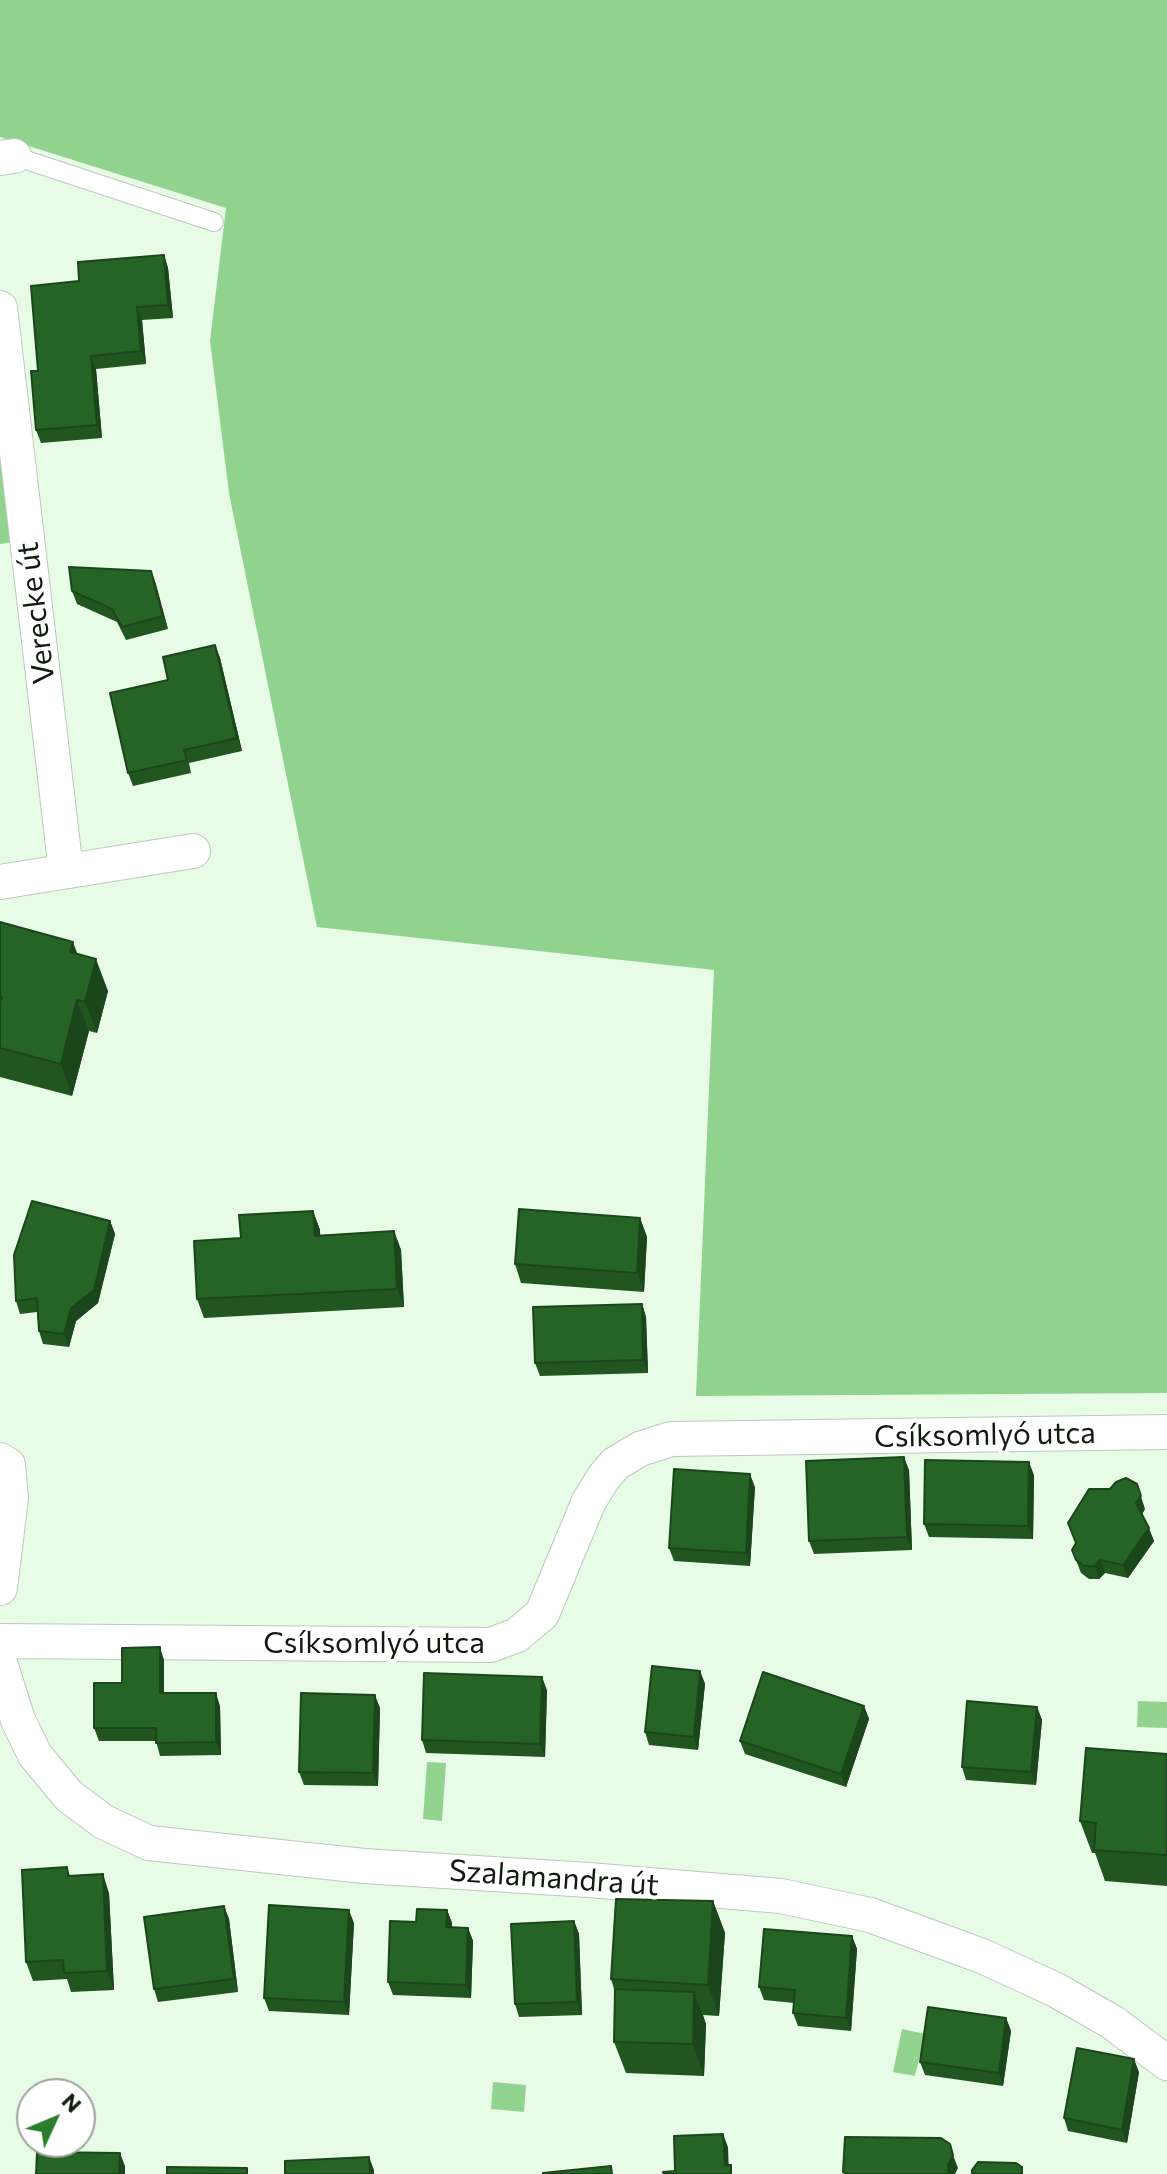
<!DOCTYPE html>
<meta charset="utf-8">
<style>
body{margin:0}
#map{position:relative;width:1167px;height:2174px;overflow:hidden;background:#e8fbe6;font-family:Commissioner,sans-serif}
canvas{display:block}
.north{position:absolute;left:16px;top:2078px;width:80px;height:80px;box-sizing:border-box;background:#fff;border:2px solid #a1a3a0;border-radius:50%;rotate:46deg;font-size:22px;font-weight:700;line-height:32px;text-align:center;color:#131a12}
.north::after{content:'';display:block;margin:auto;width:28px;height:36px;background:#297e2b;clip-path:polygon(50% 0,100% 100%,50% 72%,0 100%)}
</style>
<div id="map">
<canvas width="1167" height="2174"></canvas>
<div class="north">N</div>
</div>
<script>
const context = document.querySelector('canvas').getContext('2d');
context.lineJoin = 'round';
function fill(path, color) {
  context.fillStyle = color;
  context.fill(path, 'evenodd');
}
function strokePath(path, color, width, dash) {
  context.strokeStyle = color;
  context.lineWidth = width;
  context.lineCap = dash ? 'butt' : 'round';
  context.setLineDash(dash || []);
  context.stroke(path);
}
function write(font, color, halo, rows, align = 'center') {
  context.font = font + ' Commissioner,sans-serif';
  context.lineWidth = 8;
  context.setLineDash([]);
  context.textBaseline = 'middle';
  context.strokeStyle = halo;
  context.fillStyle = color;
  for (const [text, x, y, turn = 0] of rows) {
    context.save();
    context.translate(x, y);
    context.rotate((+turn || 0) * Math.PI / 180);
    context.textAlign = isNaN(turn) ? turn : align;
    if (halo) context.strokeText(text, 0, 0);
    context.fillText(text, 0, 0);
    context.restore();
  }
}
fill(new Path2D(`
 M0 0H1167V1393L696 1396 714 970 317 927 229 493 210 341 226 208 0 137Z
 M0 418 13 542 0 544Z`), '#91d28e');
fill(new Path2D(`
 M1138 1701 1167 1702V1728L1137 1727Z
 M427 1762 446 1763 442 1821 423 1819Z
 M902 2029 925 2034 915 2076 893 2072Z
 M493 2082 526 2085 524 2112 491 2109Z`), '#93d390');
const service = new Path2D(`
 M14 156 214 222`);
const minor = new Path2D(`
 M0 158 14 156
 M0 308 66 871
 M0 882 193 851
 M0 1460 8 1465 11 1498 0 1588
 M0 1641 491 1645 517 1635 542 1614 589 1501 604 1477 615 1464 640 1449 671 1439 1167 1432
 M0 1663 18 1720 35 1755 69 1796 104 1822 149 1843 364 1866 589 1880 781 1896 870 1915 982 1956 1056 1990 1112 2022 1167 2063`);
strokePath(service, '#b9ccb8', 20);
strokePath(minor, '#b9ccb8', 36);
strokePath(service, '#fff', 18);
strokePath(minor, '#fff', 34);
fill(new Path2D(`
 M164 255 168 268 173 318 142 320 146 364 96 369 102 438 41 443 36 430 38 371Z
 M151 571 168 629 126 640 117 622 77 604 72 591Z
 M215 645 220 658 242 751 189 763 191 773 133 786 128 773 168 680Z
 M0 922 78 954 108 991 97 1033 89 1031 72 1096 0 1077Z
 M313 1211 320 1230V1235L394 1231 401 1250 404 1307 204 1318 197 1299 241 1238Z
 M640 1218 647 1237 644 1292 521 1283 515 1264Z
 M110 1221 115 1234 98 1303 76 1321 69 1347 43 1344 39 1331 37 1312 20 1314 16 1301Z
 M642 1304 646 1317 648 1373 540 1376 535 1363Z
 M909 1470 912 1550 814 1554 809 1541Z
 M1034 1475 1033 1539 929 1537 924 1524Z
 M755 1487 750 1566 674 1561 669 1548Z
 M1145 1509 1142 1514 1154 1541 1128 1578 1105 1573 1099 1579H1089L1081 1573 1072 1550Z
 M164 1660V1693L220 1706 221 1755 160 1756 156 1741H99L94 1728 122 1683Z
 M700 1671 705 1684 698 1750 649 1745 645 1732Z
 M547 1690 545 1757 426 1753 422 1740Z
 M864 1706 869 1719 846 1787 745 1754 740 1741Z
 M1037 1707 1042 1720 1036 1785 966 1780 962 1767Z
 M380 1708 378 1786 304 1785 299 1772Z
 M1167 1754V1886L1105 1881 1095 1853H1092L1080 1821Z
 M67 1867 70 1876 109 1893 114 1990 71 1992 67 1979 33 1981 26 1962Z
 M713 1901 725 1933 719 2016 703 2015 706 2024 704 2076 626 2073 614 2042 615 1992 611 1979Z
 M224 1906 229 1919 238 1992 158 2002 154 1989Z
 M447 1910 452 1923V1928H468L473 1941 471 1998 393 1995 388 1982 416 1922Z
 M574 1921 579 1934 582 2015 519 2017 515 2004Z
 M354 1923 349 2015 269 2011 264 1998Z
 M852 1936 857 1949 851 2031 798 2026 793 2013 794 2003 764 2000 759 1987Z
 M1006 2018 1011 2031 1003 2086 925 2075 920 2062Z
 M1139 2072 1127 2143 1068 2131 1064 2118Z`), '#215621');
fill(new Path2D(`
 M164 255 168 268 173 318 168 305Z
 M137 307 142 320 146 364 141 351Z
 M91 356 96 369 102 438 97 425Z
 M151 571 156 584 168 629 163 616Z
 M215 645 220 658 242 751 237 738Z
 M73 942 85 974 70 952Z
 M96 959 108 991 97 1033 85 1002Z
 M77 1000 89 1031 72 1096 61 1064Z
 M313 1211 320 1230 321 1254 315 1236Z
 M640 1218 647 1237 644 1292 637 1273Z
 M110 1221 115 1234 98 1303 76 1321 69 1347 64 1334 71 1308Z
 M394 1231 401 1250 404 1307 397 1289Z
 M642 1304 646 1317 648 1373 643 1360Z
 M904 1457 909 1470 912 1550 907 1537Z
 M1029 1462 1034 1475 1033 1539 1028 1526Z
 M750 1474 755 1487 750 1566 746 1553Z
 M1137 1484 1145 1509 1141 1516 1136 1503Z
 M1149 1528 1154 1541 1128 1578 1123 1565Z
 M1100 1560 1105 1573 1099 1579 1095 1566Z
 M160 1647 164 1660V1706L160 1693Z
 M700 1671 705 1684 698 1750 694 1737Z
 M542 1677 547 1690 545 1757 540 1744Z
 M216 1693 220 1706 221 1755 216 1742Z
 M375 1695 380 1708 378 1786 373 1773Z
 M864 1706 869 1719 846 1787 841 1774Z
 M1037 1707 1042 1720 1036 1785 1031 1772Z
 M103 1874 109 1893 114 1990 107 1971Z
 M713 1901 725 1933 719 2016 708 1985Z
 M224 1906 229 1919 238 1992 234 1979Z
 M349 1910 354 1923 349 2015 344 2002Z
 M447 1910 452 1923 451 1940 446 1927Z
 M574 1921 579 1934 582 2015 577 2002Z
 M468 1928 473 1941 471 1998 466 1985Z
 M852 1936 857 1949 851 2031 846 2018Z
 M694 1992 706 2024 704 2076 693 2044Z
 M1006 2018 1011 2031 1003 2086 999 2073Z
 M1134 2059 1139 2072 1127 2143 1122 2130Z
 M723 2134 728 2147 729 2174 725 2165Z
 M120 2153 125 2166V2174H119Z
 M953 2155 958 2168 955 2174H949L948 2165Z
 M369 2157 374 2170V2174H370Z`), '#1b461b');
const building = new Path2D(`
 M164 255 168 305 137 307 141 351 91 356 97 425 36 430 31 371H38L31 286 79 281 78 262Z
 M69 567 151 571 163 616 122 627 112 609 72 591Z
 M215 645 237 738 184 750 187 760 128 773 110 693 168 680 163 657Z
 M0 922 73 942 70 952 96 959 85 1002 77 1000 61 1064 0 1048V1002L2 997 0 996Z
 M32 1201 110 1221 94 1290 71 1308 64 1334 39 1331 37 1298 16 1301 14 1255Z
 M519 1209 640 1218 637 1273 515 1264Z
 M313 1211 315 1236 394 1231 397 1289 197 1299 194 1241 241 1238 239 1215Z
 M642 1304 643 1360 535 1363 533 1307Z
 M904 1457 907 1537 809 1541 806 1461Z
 M925 1460 1029 1462 1028 1526 924 1524Z
 M674 1469 750 1474 746 1553 669 1548Z
 M1126 1478 1137 1484 1141 1496 1136 1503 1149 1528 1123 1565 1100 1560 1095 1566H1084L1076 1560 1072 1550 1076 1543 1068 1523 1089 1489H1110L1116 1482Z
 M160 1647V1693H216V1742L156 1743V1728H94V1683H122V1648Z
 M652 1666 700 1671 694 1737 645 1732Z
 M763 1672 864 1706 841 1774 740 1741Z
 M424 1673 542 1677 540 1744 422 1740Z
 M301 1693 375 1695 373 1773 299 1772Z
 M967 1701 1037 1707 1031 1772 962 1767Z
 M1086 1748 1167 1754V1855L1094 1850 1096 1823 1080 1821Z
 M67 1867 68 1876 103 1874 107 1971 64 1973 63 1960 26 1962 22 1870Z
 M616 1899 713 1901 708 1985 611 1979Z
 M269 1905 349 1910 344 2002 264 1998Z
 M224 1906 234 1979 154 1989 144 1917Z
 M417 1909 447 1910 446 1927 468 1928 466 1985 388 1982 390 1921 416 1922Z
 M574 1921 577 2002 515 2004 511 1924Z
 M764 1929 852 1936 846 2018 793 2013 795 1990 759 1987Z
 M615 1989 694 1992 693 2044 614 2042Z
 M928 2007 1006 2018 999 2073 920 2062Z
 M1077 2048 1134 2059 1122 2130 1064 2118Z
 M723 2134 725 2165H731V2174H664L663 2172 675 2171 674 2136Z
 M845 2137 941 2138 950 2144 953 2155 948 2165 949 2174H847L843 2172Z
 M37 2152 120 2153 119 2174H36Z
 M369 2157 370 2174H285V2161Z
 M978 2162 1016 2163 1022 2167V2174H972V2170Z
 M611 2166 612 2174H543V2173Z
 M167 2167 247 2168V2174H167Z`);
fill(building, '#266426');
strokePath(building, '#1b461b', 2);
write('30px', '#131a12', '#fff', [
 ["Verecke út",36,613,-97],
 ["Csíksomlyó utca",985,1435,-1],
 ["Csíksomlyó utca",374,1643],
 ["Szalamandra út",554,1878,4]
]);
</script>
